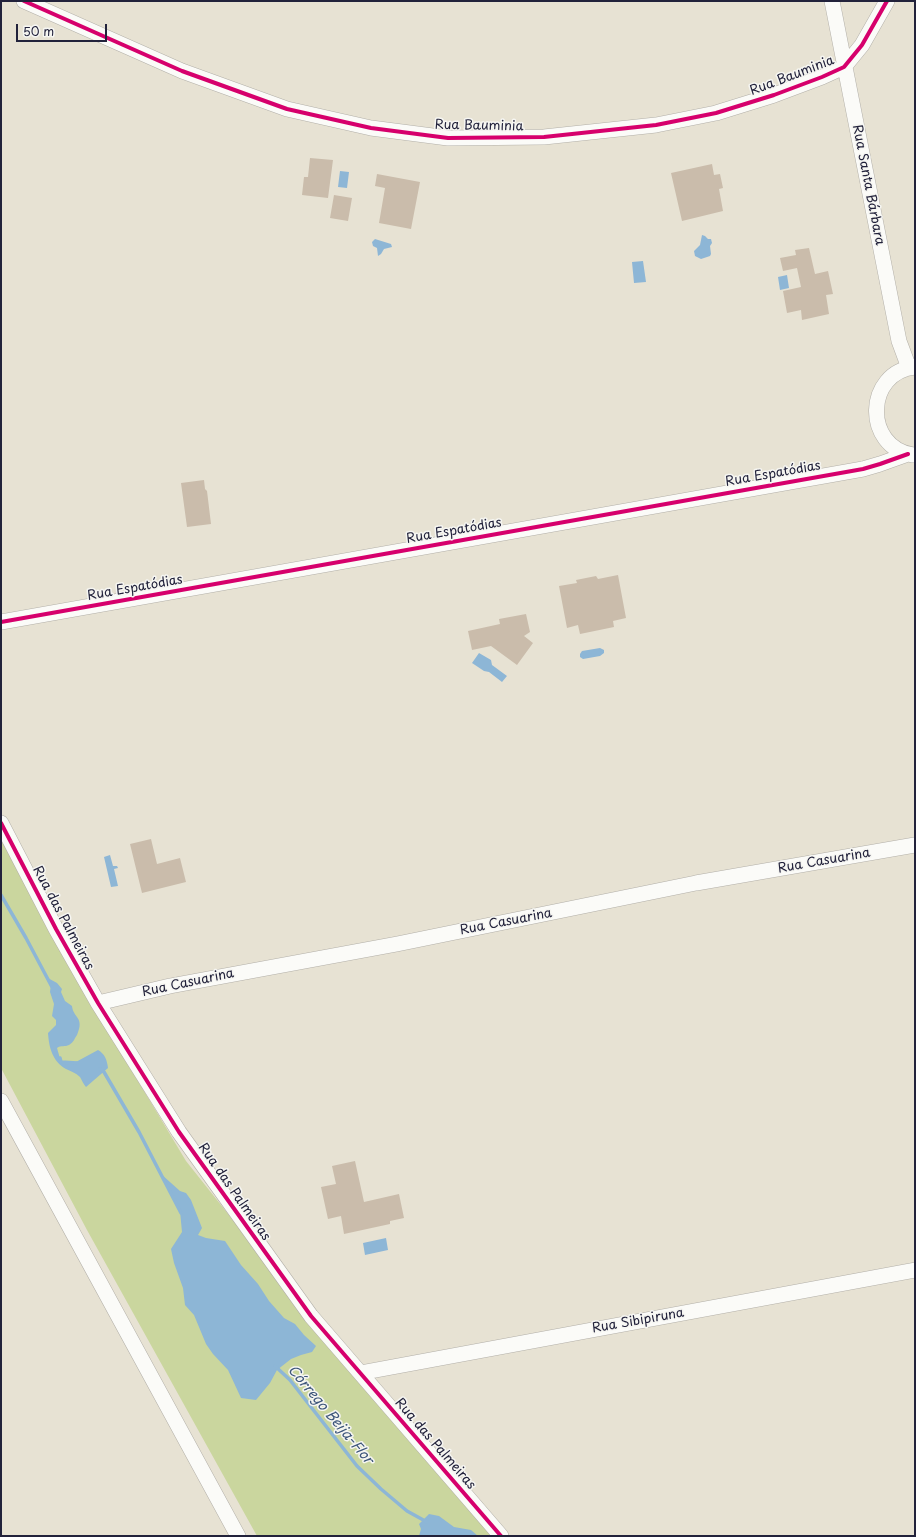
<!DOCTYPE html>
<meta charset="utf-8">
<style>
body{margin:0}
#map{position:relative;width:916px;height:1537px;overflow:hidden;background:#e7e2d3;font-family:"Playpen Sans",sans-serif}
canvas{display:block}
.frame{position:absolute;inset:0;border:2px solid #22223b;pointer-events:none}
.scale{position:absolute;left:16px;top:24px;width:91px;height:18px;box-sizing:border-box;border:2px solid #22223b;border-top:0;padding-left:5px;font-size:12px;line-height:14px;white-space:nowrap;color:#22223b;-webkit-text-stroke:3px #f6f6f2;paint-order:stroke}
</style>
<div id="map">
<canvas width="916" height="1537"></canvas>
<div class="frame"></div>
<div class="scale">50 m</div>
</div>
<script>
const context = document.querySelector('canvas').getContext('2d');
context.lineJoin = 'round';
function fill(path, color) {
  context.fillStyle = color;
  context.fill(path, 'evenodd');
}
function strokePath(path, color, width, dash) {
  context.strokeStyle = color;
  context.lineWidth = width;
  context.lineCap = dash ? 'butt' : 'round';
  context.setLineDash(dash || []);
  context.stroke(path);
}
function write(font, color, halo, rows, align = 'center') {
  context.font = font + ' "Playpen Sans",sans-serif';
  context.lineWidth = 3;
  context.setLineDash([]);
  context.textBaseline = 'middle';
  context.strokeStyle = halo;
  context.fillStyle = color;
  for (const [text, x, y, turn = 0] of rows) {
    context.save();
    context.translate(x, y);
    context.rotate((+turn || 0) * Math.PI / 180);
    context.textAlign = isNaN(turn) ? turn : align;
    if (halo) context.strokeText(text, 0, 0);
    context.fillText(text, 0, 0);
    context.restore();
  }
}
fill(new Path2D(`
 M1 834 59 949 186 1161 395 1424 496 1536H257L87 1230 1 1068Z`), '#cad69e');
fill(new Path2D(`
 M340 171 349 172 347 188 338 187Z
 M702 235 705 236 708 239H711L712 243 710 246 711 254 710 256 701 259 695 256 694 251 700 245Z
 M375 239 391 244 392 247 384 249 381 254 378 256 377 248 373 246 372 242Z
 M643 261 646 282 634 283 632 262Z
 M787 275 789 288 780 290 778 277Z
 M600 648 604 650V653L600 656 583 659 580 657V654L582 651Z
 M479 653 491 660 492 665 507 676 502 682 489 672 484 671 472 663Z
 M110 855 113 866H117L118 868 114 869 118 886 111 887 104 857Z
 M46 977 57 983 62 989 61 992 65 1001 72 1006C73 1018 85 1017 77 1035 74 1039 74 1042 69 1045 65 1047 61 1045 57 1048L61 1062 68 1064 74 1063 98 1050C105 1054 107 1060 108 1068L86 1087C83 1084 82 1080 80 1077 76 1073 70 1071 66 1069 52 1061 49 1047 48 1033L56 1025V1020L52 1016 54 1004 50 992 51 984Z
 M161 1174 180 1191 186 1193 191 1200 202 1228 198 1235 206 1238 225 1241 241 1265 258 1284 269 1301 284 1318 295 1324 304 1335 316 1346 312 1352 301 1355 291 1359 277 1370 270 1383 256 1400 241 1398 228 1370 213 1354 206 1344 194 1315 185 1305 183 1288 174 1263 171 1249 182 1232 180 1211Z
 M386 1238 388 1250 365 1255 363 1243Z
 M429 1514 439 1516 454 1527 471 1530 478 1536H419L421 1529 419 1524Z`), '#8db6d6');
strokePath(new Path2D(`
 M1 895 26 938 52 987
 M60 1058 61 1062 77 1063
 M100 1069 104 1072 139 1132 181 1213
 M275 1366 290 1380 357 1466 381 1489 407 1511 427 1522`), '#8db6d6', 3.5);
fill(new Path2D(`
 M310 158 333 160 328 198 302 195 304 177H308Z
 M712 164 714 175 720 174 723 188 719 189 723 211 682 221 671 173Z
 M377 174 420 182 411 229 379 223 385 188 375 186Z
 M334 195 352 198 348 221 330 218Z
 M809 248 815 274 828 271 833 294 826 295 829 314 802 320 801 310 787 313 783 291 801 287 797 268 783 271 780 258 796 255 795 250Z
 M204 480 205 489 207 491 211 524 187 527 181 483Z
 M618 575 626 618 613 621 614 627 580 634 578 625 567 628 559 586 577 583 576 580 596 576 598 579Z
 M526 614 530 632 524 636 533 643 517 665 491 646 472 650 468 631 500 624 499 619Z
 M151 839 157 864 180 858 186 882 142 893 130 844Z
 M355 1161 364 1202 399 1194 404 1218 390 1221V1224L344 1234 341 1216 328 1219 321 1187 336 1184 332 1166Z`), '#cabcab');
const minor = new Path2D(`
 M24 1 182 71 287 109 371 128 448 138 544 137 656 125 716 113 774 95 822 77 844 67 862 45 887 1
 M832 1 899 341 909 368
 M913 455C863 447 865 372 915 367
 M1 622 863 469 880 464 908 454
 M1 823 56 929 98 1003 179 1132 311 1316 501 1536
 M98 1003 170 986 397 944 696 883 915 845
 M1 1101 238 1536
 M360 1373 915 1270`);
strokePath(minor, '#b2afa8', 16);
strokePath(minor, '#fbfbf8', 15);
strokePath(new Path2D(`
 M24 1 182 71 287 109 371 128 448 138 544 137 656 125 716 113 774 95 822 77 844 67 862 45 887 1
 M1 622 863 469 880 464 908 454
 M1 823 56 929 98 1003 179 1132 311 1316 501 1536`), '#d6006c', 4);
write('13px', '#22223b', '#f6f6f2', [
 ["Rua Bauminia",792,76,-21],
 ["Rua Bauminia",479,126,1],
 ["Rua Santa Bárbara",868,185,79],
 ["Rua Espatódias",773,474,-10],
 ["Rua Espatódias",454,531,-10],
 ["Rua Espatódias",135,588,-10],
 ["Rua Casuarina",824,861,-10],
 ["Rua das Palmeiras",63,918,62],
 ["Rua Casuarina",506,922,-11],
 ["Rua Casuarina",188,983,-12],
 ["Rua das Palmeiras",234,1192,55],
 ["Rua Sibipiruna",638,1321,-10],
 ["Rua das Palmeiras",435,1444,49]
]);
write('italic 14px', '#3d567a', '#f6f6f2', [
 ["Córrego Beija-Flor",330,1415,50]
]);
</script>
